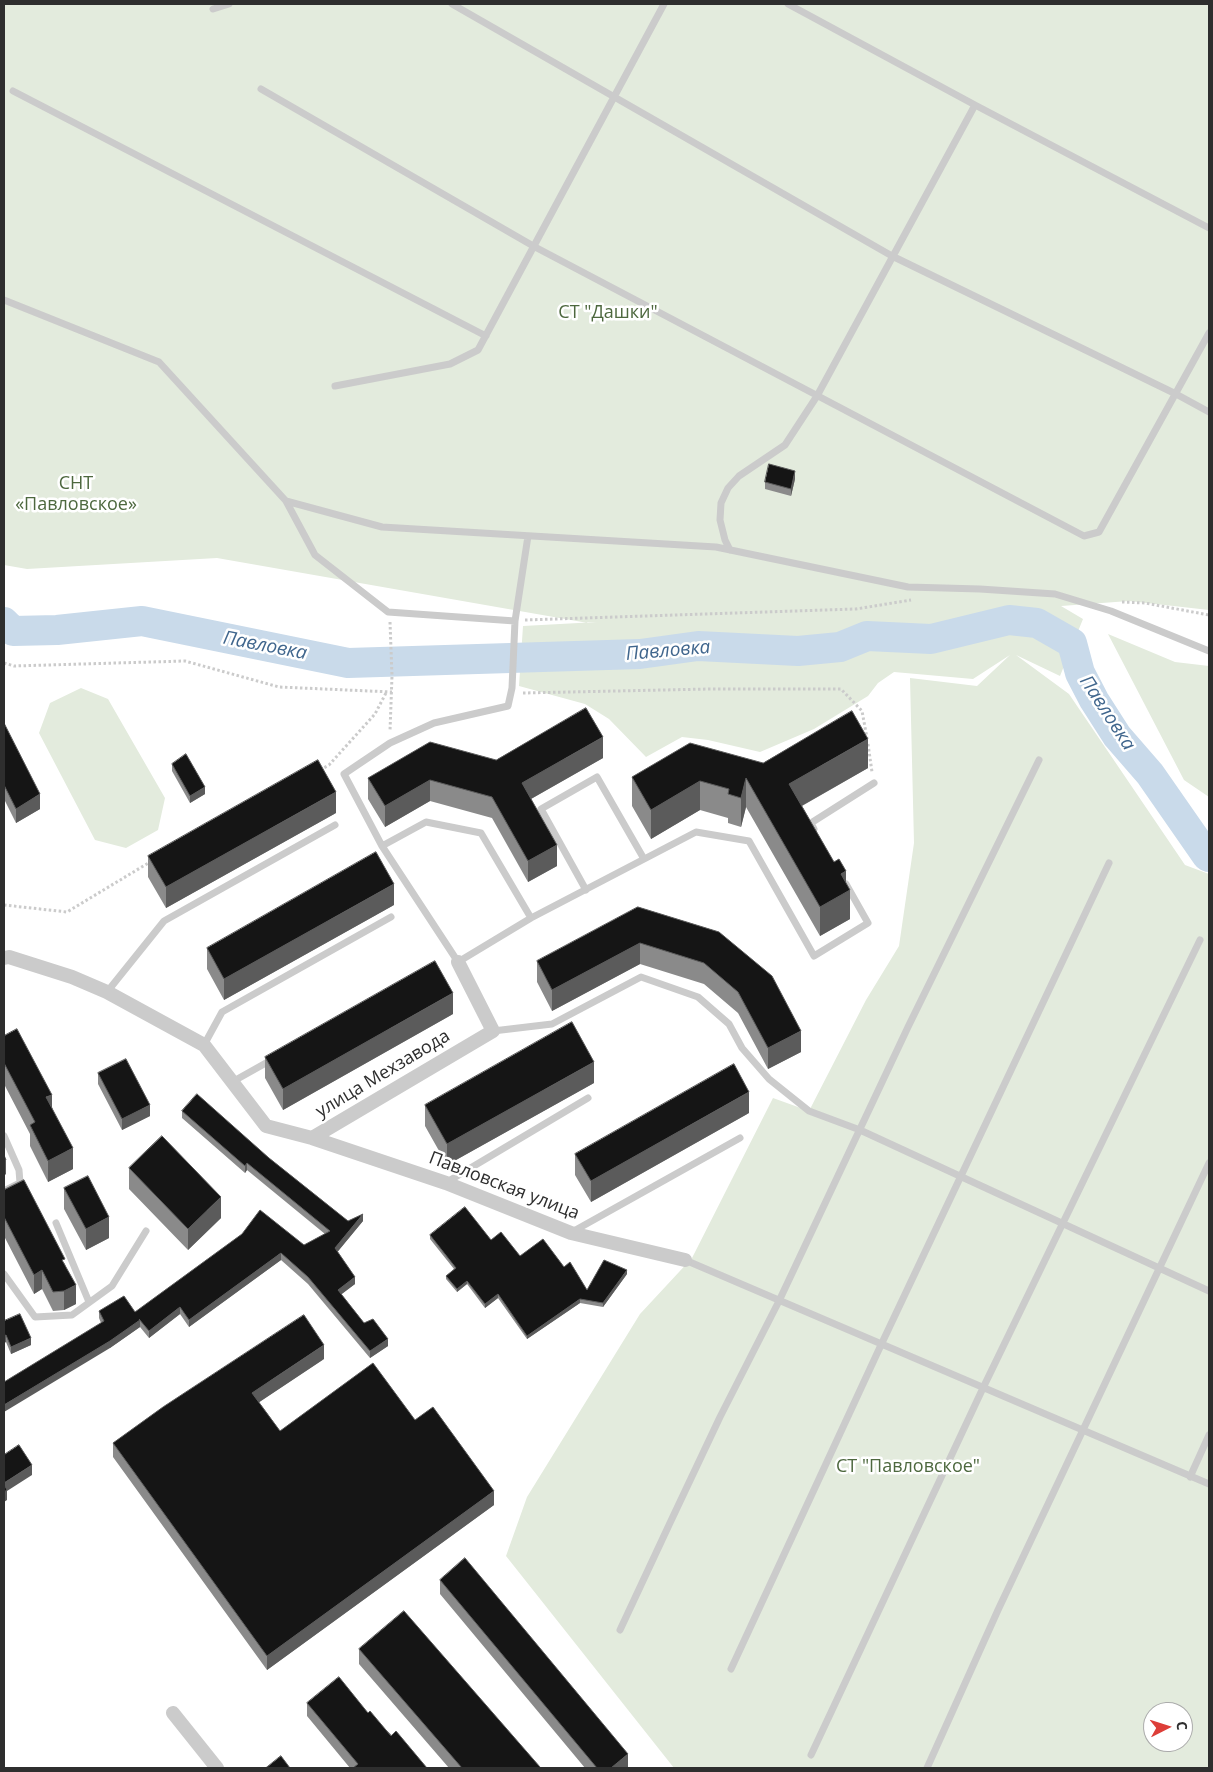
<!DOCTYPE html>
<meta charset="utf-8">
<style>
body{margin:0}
#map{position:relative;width:1213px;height:1772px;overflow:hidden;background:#fff;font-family:"Open Sans",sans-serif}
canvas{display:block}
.frame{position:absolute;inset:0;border:5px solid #2e2e2e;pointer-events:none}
.north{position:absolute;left:1143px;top:1702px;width:50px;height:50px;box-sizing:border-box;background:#fff;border:1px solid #ababab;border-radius:50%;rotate:85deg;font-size:14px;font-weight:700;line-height:20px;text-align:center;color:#2e2e2e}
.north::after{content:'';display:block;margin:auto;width:18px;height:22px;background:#dd3e38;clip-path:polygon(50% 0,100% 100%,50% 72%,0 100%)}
</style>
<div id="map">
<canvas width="1213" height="1772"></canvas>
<div class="frame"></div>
<div class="north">С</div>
</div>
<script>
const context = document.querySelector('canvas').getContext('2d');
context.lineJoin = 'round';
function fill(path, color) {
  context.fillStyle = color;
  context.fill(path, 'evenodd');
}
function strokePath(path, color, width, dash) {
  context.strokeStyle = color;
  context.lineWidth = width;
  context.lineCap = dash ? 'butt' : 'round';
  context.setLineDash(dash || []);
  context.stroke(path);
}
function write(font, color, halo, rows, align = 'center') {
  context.font = font + ' "Open Sans",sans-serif';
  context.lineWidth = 5;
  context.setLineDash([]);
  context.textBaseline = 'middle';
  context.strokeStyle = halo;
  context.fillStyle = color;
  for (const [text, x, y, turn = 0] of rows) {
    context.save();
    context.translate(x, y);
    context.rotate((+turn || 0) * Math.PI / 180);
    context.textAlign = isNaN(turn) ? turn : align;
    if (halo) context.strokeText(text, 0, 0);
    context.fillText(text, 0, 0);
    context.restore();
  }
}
fill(new Path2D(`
 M4 4H1209V610L1129 601 1061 606 1083 619 1060 676 1016 655 1069 694 1185 865 1209 874V1768H674L506 1556 527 1497 640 1314 692 1258 773 1098 809 1111 866 1000 899 946 914 843 910 678 977 686 1010 655 973 679 894 672 878 683 868 696 814 729 760 752 708 740 682 737 646 757 609 719 585 704 519 686 523 626 597 622 588 623 217 558 27 569 4 565ZM1153 1712H1183V1742H1153Z
 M1108 634 1175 662 1209 666V797L1184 780Z
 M81 688 108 699 165 798 158 830 126 848 95 840 39 733 50 703Z`), '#e3ebdd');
strokePath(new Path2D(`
 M4 622 13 631 57 630 142 621 348 663 640 654 698 646 798 651 840 647 867 636 931 639 1009 620 1037 623 1072 643 1080 673 1094 700 1117 736 1150 774 1207 856 1209 857`), '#c9daea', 30);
strokePath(new Path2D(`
 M1122 602 1145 603 1209 615
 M525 620 856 609 911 600
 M390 622 392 676 390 731
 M4 663 14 666 185 661 279 687 392 692
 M523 693 709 689H841L862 711 867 738
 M868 744 872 772
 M320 770 329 765 375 714 387 691
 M4 905 67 912 150 862`), '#cbcbcb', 3, [2.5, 2.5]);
strokePath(new Path2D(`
 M452 4 892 256 1176 394 1209 412
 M213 9 229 4
 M261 89 535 247 1084 536 1099 532 1209 333
 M13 91 486 336
 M975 105 1209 228
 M4 300 159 362 286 501 382 527 716 547 908 587 980 589 1055 594 1111 611 1209 651
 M335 386 450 364 478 350 664 4
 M286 501 315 555 388 612 515 621
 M528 536 515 621 512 688 508 706 434 723 390 743 344 774 382 846 458 962 531 918 696 832 749 841 814 956 868 923 846 884
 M730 550 725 540 720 520 721 503 728 488 739 476 785 445 817 396 975 105 788 4
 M814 829 811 823 874 783
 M382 846 426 822 481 833 531 918
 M586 890 541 809 597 777 644 859
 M107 992 164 921 335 825
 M493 1031 552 1024 641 977 698 997 729 1024 742 1048 769 1079 809 1111 860 1130 1209 1291
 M204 1045 222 1012 391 917
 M232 1082 273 1059
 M4 1136 19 1170 20 1183 4 1191
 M447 1182 588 1098
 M56 1223 89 1302
 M572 1232 740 1138
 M685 1260 1209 1484
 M4 1274 35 1317 72 1315 112 1286 146 1231
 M1190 1477 1209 1435
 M620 1630 669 1525 720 1417 779 1301 908 1027 1039 760
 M731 1669 881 1345 1109 863
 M811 1755 983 1388 1200 940
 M927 1768 998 1610 1209 1163`), '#cbcbcb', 7);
strokePath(new Path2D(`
 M4 958 9 957 72 977 107 992 204 1045 266 1126 312 1138 493 1031 458 962
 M312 1138 446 1183 571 1233 685 1260
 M173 1713 217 1768`), '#cbcbcb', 14);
fill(new Path2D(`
 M795 479 791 496 765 489V482Z
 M4 723 40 809 16 823 4 799Z
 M603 758 531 799 557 866 528 882 492 818 430 801 385 827 368 799V778L496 760Z
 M763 763 868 768 802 806 846 884 850 919 820 936 746 807 741 827 728 823V818L700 810 651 839 632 806V777Z
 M172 764 205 794 190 803 172 771Z
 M336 813 166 908 148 877V856Z
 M394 905 224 1000 207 969V948Z
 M638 907 719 932 801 1052 768 1069 738 1013 704 984 640 964 552 1011 537 982V961Z
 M453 1014 283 1110 265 1078V1057Z
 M4 1036 52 1107 73 1169 48 1182 30 1146V1134L4 1084Z
 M98 1073 150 1116 122 1130 98 1084Z
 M594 1083 447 1165 425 1126V1105Z
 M182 1111 269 1158 348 1221H363L337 1252 355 1284 341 1294 364 1323 388 1346 370 1358 308 1284 281 1260 189 1327 180 1314 149 1338 140 1327 110 1348 101 1323 99 1318V1311L135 1312 304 1245 325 1234 247 1170 245 1173 182 1118Z
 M749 1113 591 1202 575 1175V1154Z
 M129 1168 221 1218 188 1250 129 1189Z
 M64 1188 109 1238 86 1250 64 1209Z
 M4 1190 65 1264 76 1304 64 1310 53 1311 42 1289 34 1294 4 1236Z
 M430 1235 491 1240 520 1256 564 1267 587 1290 627 1274 603 1307 580 1303 527 1339 498 1298 485 1308 467 1284 457 1292 446 1279V1276L454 1269 430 1239Z
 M4 1321 31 1345 11 1354 6 1342 4 1343Z
 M324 1359 259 1402 280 1431 415 1420 494 1505 267 1670 113 1457V1443Z
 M440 1580 628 1768H585L440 1594Z
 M359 1649 540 1768H449L359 1664Z
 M307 1703 368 1713 427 1768H350L307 1716Z`), '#8a8a8a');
fill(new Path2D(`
 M795 471V479L791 496V489Z
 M603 737V758L522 804V783Z
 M868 739V768L789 813V784Z
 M746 778V807L741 827V798Z
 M430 780V801L385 827V806Z
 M700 781V810L651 839V810Z
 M205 787V794L190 803V796Z
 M336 792V813L166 908V887Z
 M40 794V809L16 823V809Z
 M557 845V866L528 882V861Z
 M846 871V892L850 890V919L820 936V907L841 874Z
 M394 884V905L224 1000V979Z
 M640 943V964L552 1011V990Z
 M453 993V1014L283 1110V1089Z
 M801 1031V1052L768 1069V1048Z
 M594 1062V1083L447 1165V1144Z
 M749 1092V1113L591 1202V1181Z
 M52 1095V1116L46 1097Z
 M150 1105V1116L122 1130V1119Z
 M73 1148V1169L48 1182V1161Z
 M6 1160V1174L4 1176V1161Z
 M247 1163V1170L245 1173V1166Z
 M221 1197V1218L188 1250V1229Z
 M363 1214V1221L335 1255V1248Z
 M109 1217V1238L86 1250V1229Z
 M281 1253V1260L189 1327V1320Z
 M42 1270V1289L34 1294V1275Z
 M627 1270V1274L603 1307V1303Z
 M355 1277V1284L338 1297V1290Z
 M467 1281V1284L457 1292V1289Z
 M76 1285V1304L64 1310V1291Z
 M498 1294V1298L485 1308V1304Z
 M580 1299V1303L527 1339V1336Z
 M180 1307V1314L149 1338V1331Z
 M140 1320V1327L110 1348 4 1412V1405Z
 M6 1335V1342L4 1343V1336Z
 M31 1338V1345L11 1354V1347Z
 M388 1339V1346L370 1358V1351Z
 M324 1345V1359L252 1407V1393Z
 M32 1465V1475L7 1491V1500L4 1502V1483Z
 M494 1491V1505L267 1670V1656Z
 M628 1754V1768H611Z`), '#5b5b5b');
const building = new Path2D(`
 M769 464 795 471 791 489 765 482Z
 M586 708 603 737 522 783 557 845 528 861 492 797 430 780 385 806 368 778 430 742 496 760Z
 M852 711 868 739 789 784 834 862 839 859 846 871 841 874 850 890 820 907 746 778 741 798 728 794 729 789 700 781 651 810 632 777 690 743 763 763Z
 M4 723 40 794 16 809 4 785Z
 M186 754 205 787 190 796 172 764Z
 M318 760 336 792 166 887 148 856Z
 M376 852 394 884 224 979 207 948Z
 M638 907 719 932 772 976 801 1031 768 1048 738 992 704 963 640 943 552 990 537 961Z
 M435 961 453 993 283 1089 265 1057Z
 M572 1022 594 1062 447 1144 425 1105Z
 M17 1029 52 1095 46 1097 73 1148 48 1161 30 1125 35 1122 4 1063V1036Z
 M126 1059 150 1105 122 1119 98 1073Z
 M734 1064 749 1092 591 1181 575 1154Z
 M197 1094 269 1158 348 1221 363 1214 335 1248 355 1277 338 1290 364 1323 373 1319 388 1339 370 1351 308 1277 281 1253 189 1320 180 1307 149 1331 139 1319 140 1320 110 1341 4 1405V1382L104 1321 99 1311 124 1296 135 1312 242 1234 260 1210 304 1245 330 1231 247 1163 245 1166 182 1111Z
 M162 1136 221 1197 188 1229 129 1168Z
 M4 1155 6 1160 4 1161Z
 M88 1176 109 1217 86 1229 64 1188Z
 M24 1180 65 1259 62 1260 76 1285 64 1291 53 1292 42 1270 34 1275 4 1217V1190Z
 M465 1207 491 1240 501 1232 520 1256 543 1239 564 1267 570 1262 587 1290 604 1260 627 1270 603 1303 580 1299 527 1336 498 1294 485 1304 467 1281 457 1289 446 1276 456 1268 430 1235Z
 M20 1314 31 1338 11 1347 6 1335 4 1336V1321Z
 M304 1315 324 1345 252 1393 280 1431 373 1363 415 1420 433 1407 494 1491 267 1656 113 1443 163 1407Z
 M19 1445 32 1465 4 1483V1455Z
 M4 1484 7 1490 4 1492Z
 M465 1558 628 1754 611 1768H597L440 1580Z
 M404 1611 540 1767 538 1768H462L359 1649Z
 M339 1677 368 1713 370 1711 391 1736 396 1731 427 1768H353L358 1764 307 1703Z
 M281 1756 290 1768H266Z`);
fill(building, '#151515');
strokePath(building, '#5b5b5b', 1);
write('18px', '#4d683e', '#fff', [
 ["СТ \"Дашки\"",608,313],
 ["СНТ",76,484],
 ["«Павловское»",76,505],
 ["СТ \"Павловское\"",908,1467]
]);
write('18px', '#2e2e2e', '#fff', [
 ["улица Мехзавода",383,1074,-31],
 ["Павловская улица",504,1186,21]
]);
write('italic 19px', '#40668d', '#fff', [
 ["Павловка",265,646,11],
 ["Павловка",668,651,-5],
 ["Павловка",1107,713,57]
]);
</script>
